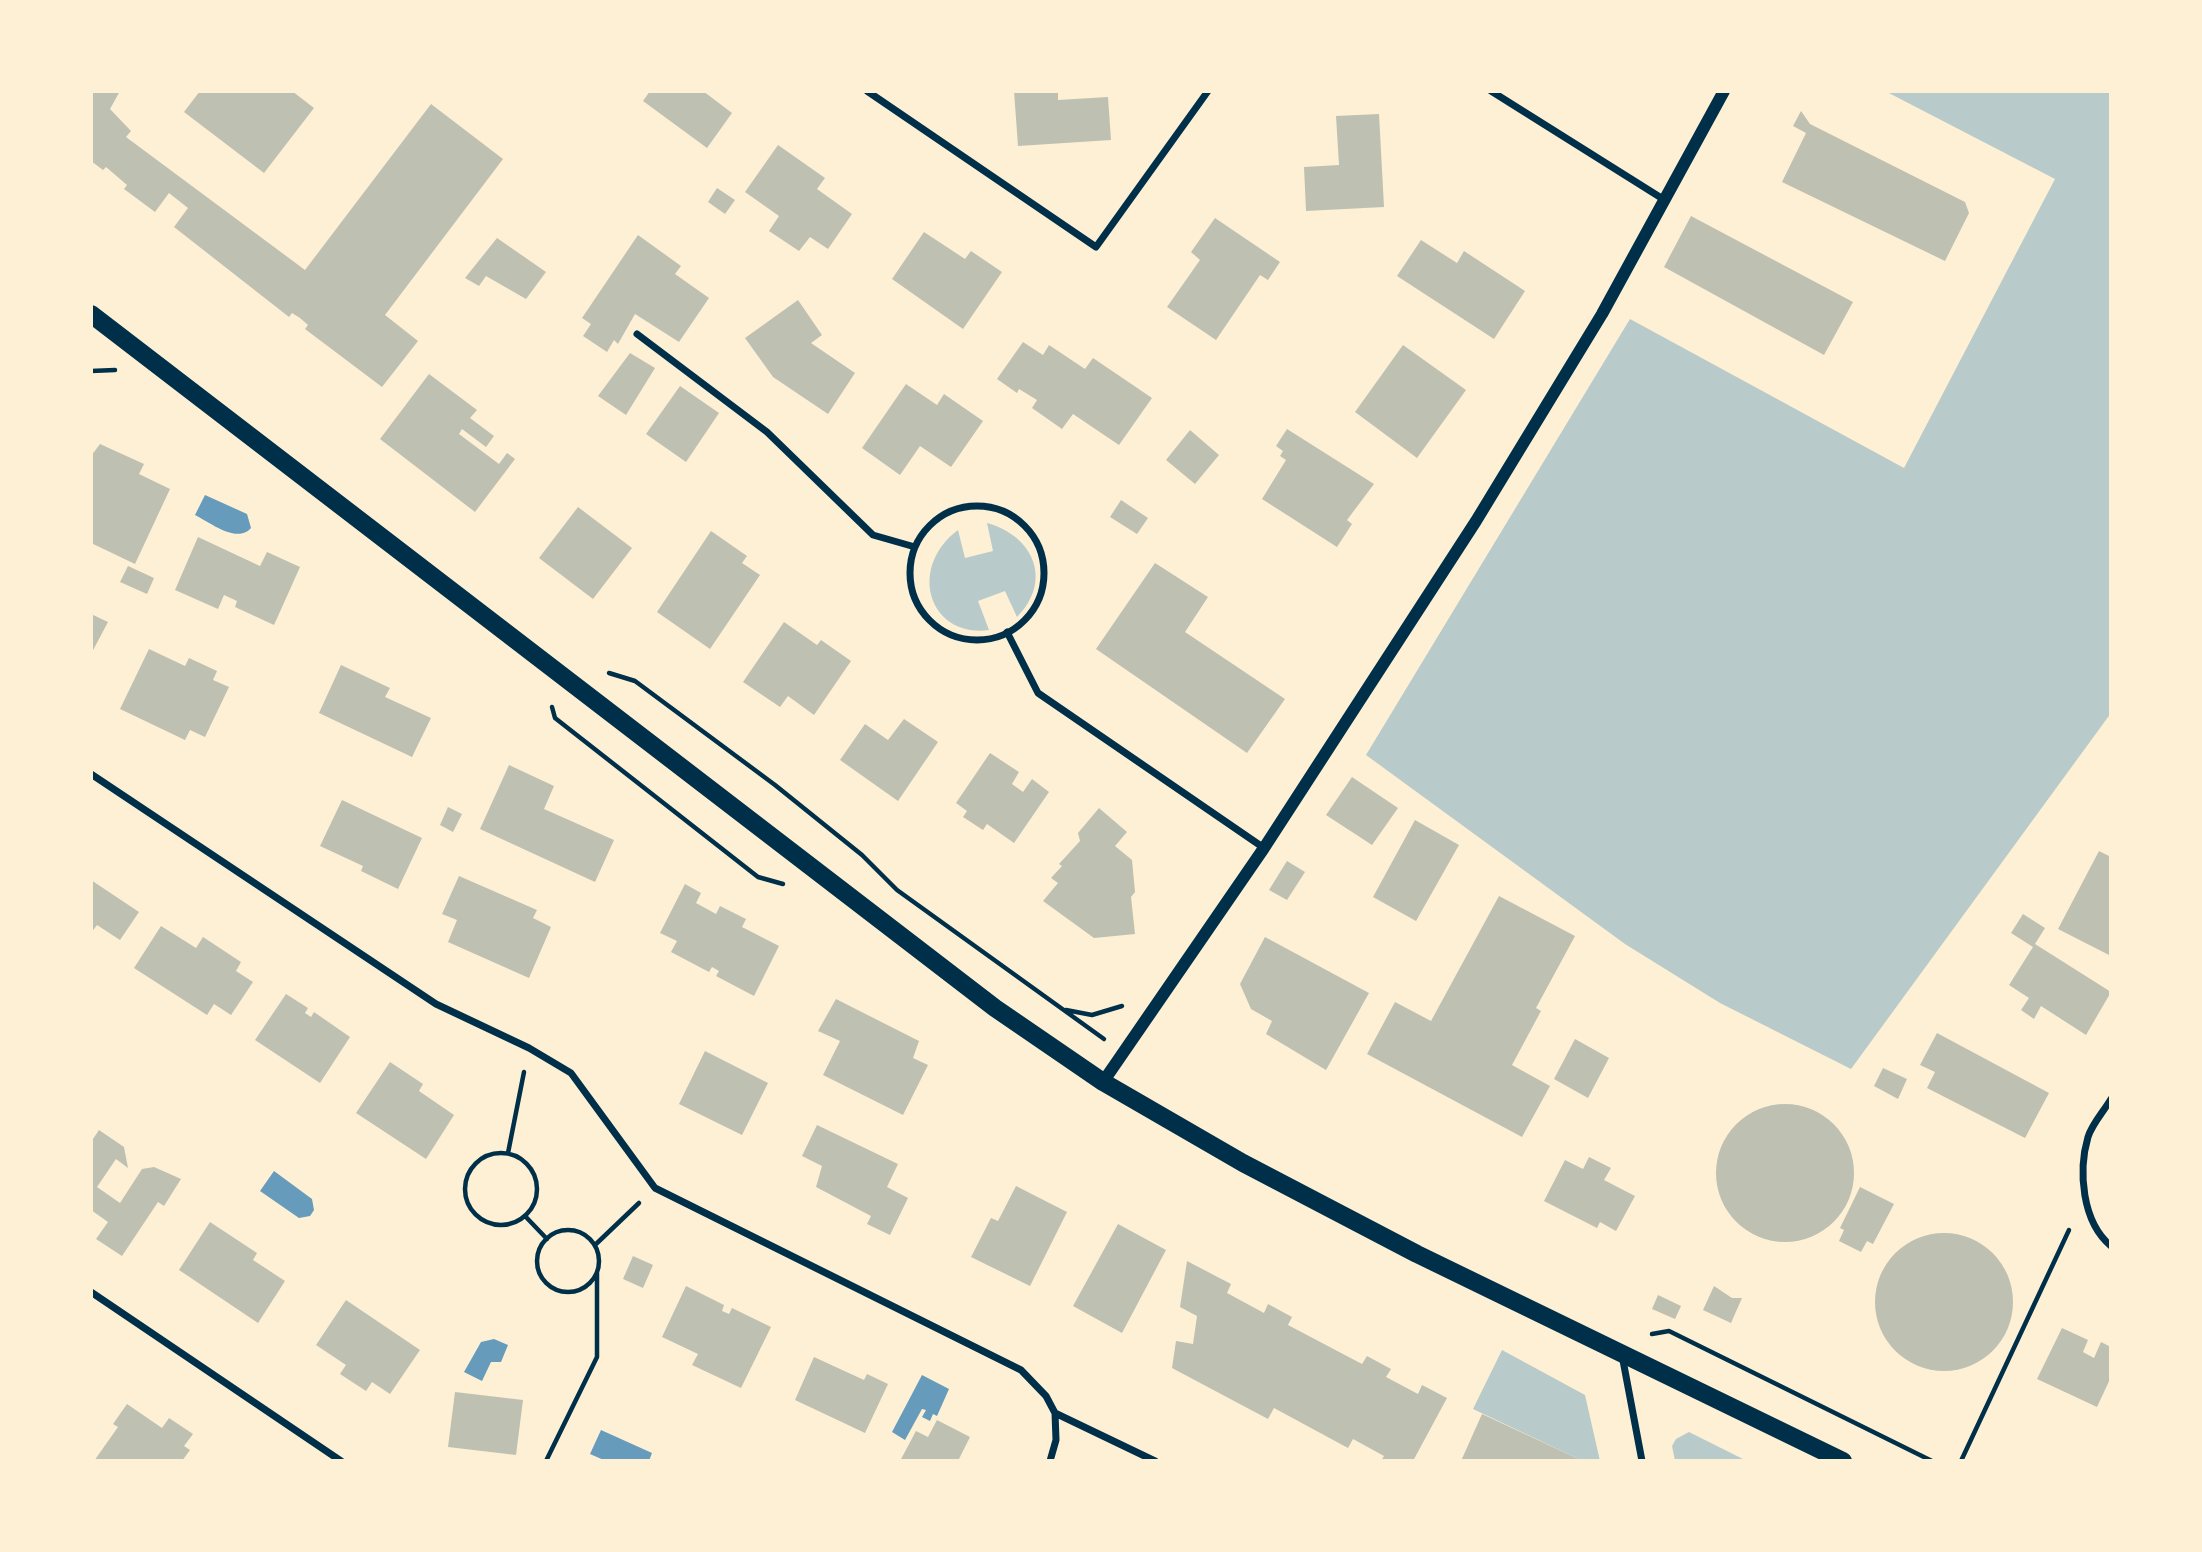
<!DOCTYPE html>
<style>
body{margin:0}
#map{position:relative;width:2202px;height:1552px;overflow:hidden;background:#fdf0d5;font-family:"PT Serif",serif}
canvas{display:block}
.frame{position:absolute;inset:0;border:93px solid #fdf0d5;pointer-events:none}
</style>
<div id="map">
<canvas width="2202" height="1552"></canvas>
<div class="frame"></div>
</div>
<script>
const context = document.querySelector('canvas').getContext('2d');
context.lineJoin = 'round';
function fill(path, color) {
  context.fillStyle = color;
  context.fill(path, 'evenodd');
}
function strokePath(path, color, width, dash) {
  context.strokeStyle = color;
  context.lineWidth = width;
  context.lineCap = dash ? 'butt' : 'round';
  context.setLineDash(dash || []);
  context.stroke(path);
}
fill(new Path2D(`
 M1885 91H2111V713L1851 1069 1720 1003 1625 944 1366 755 1630 319 1904 468 2055 179Z
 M987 523C1034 536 1053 581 1017 617L1005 591 978 601 989 630C929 638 907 568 958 530L965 558 993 551Z
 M1502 1350 1585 1395 1600 1461H1583L1473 1409Z
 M1689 1432 1747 1461H1675L1672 1446 1676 1439Z`), '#b9caca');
fill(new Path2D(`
 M205 495 247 514 251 528C237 544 211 523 195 515Z
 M274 1171 312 1199 314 1210 310 1216 299 1218 260 1191Z
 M494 1339 508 1345 501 1362H491L482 1381 464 1372 481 1342Z
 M922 1375 949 1389 937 1416 933 1414 930 1421 922 1417 926 1410 922 1409 905 1440 892 1432Z
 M601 1430 652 1453 649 1461H606L590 1454Z`), '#669bbc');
fill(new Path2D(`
 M91 91H120L110 109 131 131 126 137 305 270 431 104 503 159 385 315 418 341 382 387 305 329 308 325 300 318 292 313 289 317 174 227 188 208 169 193 155 212 124 189 127 185 106 167 103 170 91 161Z
 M200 91H292L314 108 264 173 184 112Z
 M650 91H703L732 113 707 148 643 101Z
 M1014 91H1058V100L1108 97 1111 140 1018 146Z
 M1801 111 1810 124 1965 202 1969 213 1945 261 1782 182 1806 133 1793 126Z
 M1379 114 1384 207 1306 211 1304 167 1339 165 1336 116Z
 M778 145 825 178 817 189 852 214 828 249 810 237 799 251 769 231 779 216 745 192Z
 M717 188 735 200 725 214 708 202Z
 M1691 216 1853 302 1824 355 1664 267Z
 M1215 218 1280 262 1268 280 1260 275 1216 340 1167 307 1200 260 1191 252Z
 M924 232 965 259 971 251 1002 272 963 329 892 279Z
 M638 235 681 266 675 274 709 298 679 342 635 314 618 344 614 340 607 352 583 336 591 324 582 318Z
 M497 238 546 272 526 299 486 276 479 286 465 278Z
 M1421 240 1457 263 1464 251 1525 291 1494 339 1397 276Z
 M798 300 822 335 811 343 855 373 828 414 773 377 745 338Z
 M1023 342 1043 355 1049 345 1085 369 1093 358 1152 398 1119 445 1073 414 1062 429 1032 408 1037 400 1019 389 1017 393 997 379Z
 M1403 345 1466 390 1417 458 1355 412Z
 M630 353 655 368 626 415 598 396Z
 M429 374 477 410 470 418 494 436 486 447 462 429 459 434 499 464 507 453 515 459 475 512 380 439Z
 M906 384 937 405 944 394 983 421 951 467 920 446 900 475 862 448Z
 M680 386 719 413 686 462 646 434Z
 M1287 429 1374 484 1347 520 1352 524 1337 547 1262 499 1286 460 1280 456 1283 451 1276 446Z
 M1190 430 1219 455 1195 484 1166 460Z
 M100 444 144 464 139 474 170 489 135 564 91 543V456Z
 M1121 500 1148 518 1137 534 1110 517Z
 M578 507 632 548 593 599 539 558Z
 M711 531 747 556 742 563 760 575 710 649 657 612Z
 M198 537 260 566 267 552 300 567 274 625 235 607 237 601 224 595 218 609 175 590Z
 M1155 563 1208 597 1185 632 1285 699 1247 753 1096 649Z
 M128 566 154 578 147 594 120 582Z
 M91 614 108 622 91 654Z
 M784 622 817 645 821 640 851 661 814 715 788 696 780 707 743 682Z
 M149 649 185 666 189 658 217 671 213 680 229 687 205 737 190 730 185 740 120 709Z
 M341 665 390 688 385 697 431 718 412 757 319 713Z
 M904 719 938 742 898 801 840 760 865 724 888 740Z
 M990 753 1019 772 1012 784 1023 792 1032 779 1049 792 1014 843 987 824 983 830 963 817 967 811 956 803Z
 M509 765 554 786 544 809 614 840 595 882 480 829Z
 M1352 777 1398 808 1372 845 1326 815Z
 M342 800 422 838 398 889 361 871 363 866 320 846Z
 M448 807 462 814 453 832 440 825Z
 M1099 808 1127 832 1115 846 1132 860 1135 892 1131 897 1135 934 1094 938 1043 901 1058 883 1051 878 1062 866 1059 864 1080 841 1078 833Z
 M1415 820 1459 845 1416 921 1373 897Z
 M2099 851 2111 857V956L2058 929Z
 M1287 861 1305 872 1287 900 1269 890Z
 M459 876 537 910 533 918 551 927 529 978 448 942 457 920 442 914Z
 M91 880 139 912 120 940 97 925 91 933Z
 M685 884 701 893 696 903 716 914 720 906 746 919 742 927 779 946 754 996 716 976 719 971 712 967 709 972 671 952 677 941 660 933Z
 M1499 896 1575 936 1536 1008 1541 1011 1512 1065 1550 1086 1522 1137 1367 1054 1395 1002 1431 1021Z
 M2023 914 2045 928 2035 944 2111 992 2086 1035 2041 1006 2034 1019 2021 1010 2029 998 2009 985 2033 947 2011 933Z
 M161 926 196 948 203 937 241 962 236 971 253 982 231 1015 214 1004 207 1015 134 968Z
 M1265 937 1369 993 1326 1070 1266 1034 1272 1021 1251 1009 1240 984Z
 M286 994 308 1008 305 1013 311 1017 314 1012 350 1037 320 1083 255 1040Z
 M836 999 919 1041 913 1058 928 1065 903 1115 823 1075 840 1041 818 1031Z
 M1937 1033 2049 1093 2025 1138 1927 1088 1935 1072 1920 1065Z
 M1575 1039 1609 1058 1588 1098 1554 1079Z
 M705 1051 768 1083 742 1135 679 1104Z
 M390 1062 423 1084 419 1091 454 1115 426 1159 356 1113Z
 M1883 1068 1907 1079 1898 1099 1874 1086Z
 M1716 1173a69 69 0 1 1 138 0a69 69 0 1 1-138 0Z
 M817 1125 898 1164 887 1187 908 1198 890 1235 867 1224 871 1216 816 1187 822 1166 802 1156Z
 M99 1130 124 1147 128 1168 116 1159 97 1187 120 1203 142 1169 154 1167 181 1179 164 1206 158 1202 122 1256 96 1239 108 1222 91 1210V1142Z
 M1589 1157 1611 1168 1604 1180 1635 1196 1616 1231 1600 1222 1597 1228 1544 1201 1565 1160 1583 1169Z
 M1016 1186 1067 1212 1030 1286 971 1257 991 1218 998 1221Z
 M1860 1187 1894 1204 1873 1244 1867 1241 1861 1252 1839 1241 1844 1230 1840 1228Z
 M210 1222 257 1253 253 1260 285 1281 258 1323 179 1270Z
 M1118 1224 1166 1250 1122 1333 1073 1306Z
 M1875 1302a69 69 0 1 1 138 0a69 69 0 1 1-138 0Z
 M633 1256 653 1265 643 1288 623 1279Z
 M1187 1261 1231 1284 1227 1293 1264 1313 1268 1304 1292 1317 1288 1325 1362 1364 1367 1356 1391 1369 1386 1377 1418 1394 1422 1385 1447 1398 1413 1461H1381L1384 1456 1353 1439 1348 1448 1274 1408 1268 1419 1172 1368 1176 1341 1193 1344 1197 1316 1180 1307Z
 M686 1286 724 1305 722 1311 729 1314 732 1308 771 1327 741 1388 692 1365 698 1354 662 1337Z
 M1714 1286 1732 1298H1742L1731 1323 1703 1310Z
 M1658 1295 1681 1306 1675 1319 1652 1309Z
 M346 1300 420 1350 390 1394 372 1382 366 1391 340 1374 346 1365 316 1345Z
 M2062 1328 2088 1340 2083 1352 2094 1358 2101 1342 2111 1347V1377L2097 1407 2037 1379Z
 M814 1357 864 1380 867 1374 888 1384 865 1433 795 1400Z
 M455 1392 523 1400 516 1455 448 1447Z
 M127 1404 162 1428 169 1418 193 1434 184 1446 190 1450 182 1461H94L118 1427 113 1424Z
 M1482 1414 1583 1461H1461Z
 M937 1420 970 1437 958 1461H900L916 1431 928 1437Z`), '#bec0b2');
strokePath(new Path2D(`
 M91 371 115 370
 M609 673 635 681 775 785 862 855 897 890 1104 1039
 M552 707 555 718 758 877 783 884
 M1066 1010 1092 1015 1122 1006
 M465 1189a36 36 0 1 1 72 0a36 36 0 1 1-72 0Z
 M508 1153 524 1072
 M525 1216 547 1239
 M537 1261a31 31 0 1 1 62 0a31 31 0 1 1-62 0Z
 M595 1245 639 1203
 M1652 1334 1669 1331 1932 1461
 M546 1461 597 1357V1273
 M1961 1461 2069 1230`), '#003049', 4.5);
strokePath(new Path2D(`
 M867 91 1096 247 1208 91
 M1491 91 1663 199
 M637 334 767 432 873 535 915 547
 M910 573a67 67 0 1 1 134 0a67 67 0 1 1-134 0Z
 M1007 632 1038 693 1264 848
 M91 774 436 1004 529 1048 571 1073 655 1188 1021 1370 1046 1396 1055 1413 1155 1461
 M2111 1099C2104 1111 2092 1124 2088 1137 2078 1171 2082 1222 2111 1246
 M91 1292 341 1461
 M1622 1355 1642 1461
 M1050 1461 1056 1440 1055 1413`), '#003049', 7);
strokePath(new Path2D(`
 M1103 1082 1264 848 1476 521 1602 314 1724 91`), '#003049', 12);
strokePath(new Path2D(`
 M91 314 995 1008 1103 1082 1243 1163 1417 1254 1843 1461`), '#003049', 18);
</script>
